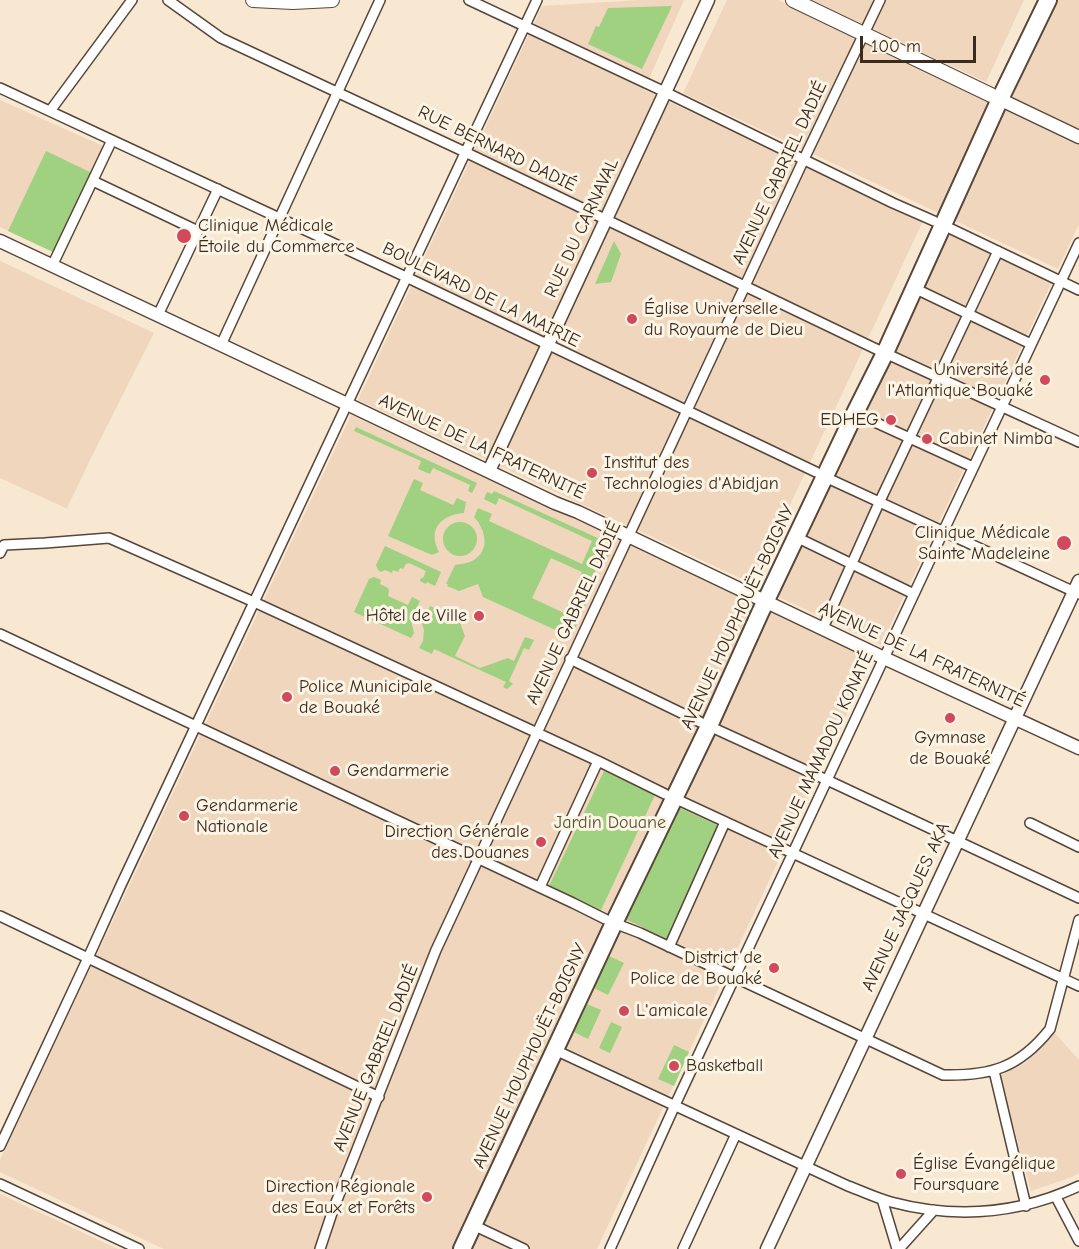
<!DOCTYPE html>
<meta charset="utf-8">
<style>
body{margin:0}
#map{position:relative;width:1079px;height:1249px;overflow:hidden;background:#f8e8d2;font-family:"Comic Neue",sans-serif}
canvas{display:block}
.scale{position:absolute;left:860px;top:36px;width:116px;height:27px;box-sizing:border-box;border:3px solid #3b2a1e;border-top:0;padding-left:8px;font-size:18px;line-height:21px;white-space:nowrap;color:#3b2a1e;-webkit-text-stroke:4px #fcf5e5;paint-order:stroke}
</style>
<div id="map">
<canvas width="1079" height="1249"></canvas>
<div class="scale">100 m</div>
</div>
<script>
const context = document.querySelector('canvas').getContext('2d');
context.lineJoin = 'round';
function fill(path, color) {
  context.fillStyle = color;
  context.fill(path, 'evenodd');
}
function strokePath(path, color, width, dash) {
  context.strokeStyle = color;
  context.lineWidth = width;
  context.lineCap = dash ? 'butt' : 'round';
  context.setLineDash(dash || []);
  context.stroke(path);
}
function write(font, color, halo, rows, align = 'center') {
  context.font = font + ' "Comic Neue",sans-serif';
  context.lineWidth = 6;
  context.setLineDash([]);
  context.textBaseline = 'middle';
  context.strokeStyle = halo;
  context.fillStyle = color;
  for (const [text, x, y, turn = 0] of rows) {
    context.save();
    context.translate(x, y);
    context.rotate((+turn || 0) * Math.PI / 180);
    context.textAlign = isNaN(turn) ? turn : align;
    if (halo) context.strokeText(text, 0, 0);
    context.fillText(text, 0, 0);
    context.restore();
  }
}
fill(new Path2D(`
 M640 0H684L644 90 923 221 753 584 358 400 542 6Z
 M727 0H778L1000 105 1050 0H1079V224L1058 269 683 93Z
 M809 0H1024L986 82Z
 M0 100 105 147 53 252 0 227Z
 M936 228 1052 282 881 645 766 591Z
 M0 261 154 333 98 444 67 508 68 509 0 478Z
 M351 415 873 658 597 1249H164L0 1172V1160Z
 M1054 1032 1079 1060V1173L1072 1177 1031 1191 1000 1076 1027 1062Z
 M0 1194 118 1249H0Z`), '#efd6bc');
fill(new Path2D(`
 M672 6 642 69 588 44 596 26 599 27 608 8Z
 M46 151 92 173 53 252 8 231Z
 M614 241 621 254C617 264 615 272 611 282L595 284Z
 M356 427 477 483 472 493 468 491 470 485 433 468 430 474 418 469 421 461 354 431Z
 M414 479 423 483 420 490 453 505 457 498 466 502 464 513C441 515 427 529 439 552L432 555 388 536Z
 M494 491 613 545 604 566 599 563 591 579 596 582 571 637 483 597 478 584 459 591 447 586 448 584H446L455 565C461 564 469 563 474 560 491 549 485 529 474 517L478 508 492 514 489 521 582 564 592 541 499 498 496 505 484 499 487 492 492 494ZM551 558 582 572 564 613 532 598Z
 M443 539a17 17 0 1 1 34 0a17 17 0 1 1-34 0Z
 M385 546 441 572 435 586 427 582 426 584 420 581 421 578H423L426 571 409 563 406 564 403 569 400 568 398 572 393 570 392 573 385 570 381 572 378 570 376 565Z
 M374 577 381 580 380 584 388 588 389 591 388 596 408 605 412 597 420 601 411 620 414 633 411 638 354 612 369 579Z
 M430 606 441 611 440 617 446 619 456 615 461 617V626L465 636 455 656 480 668 508 658 514 661 525 637 534 640 529 650 524 648 509 681 513 684 507 689 503 687 506 682 434 649 432 654 419 648 423 641 424 630 422 624Z
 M604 771 655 795 601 910 549 886Z
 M669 803 719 826 667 939 617 915Z
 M609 956 624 963 608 995 594 988Z
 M587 1004 601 1010 588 1039 574 1032Z
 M611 1022 622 1027 610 1053 599 1048Z
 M674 1045 689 1052 674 1086 658 1079Z`), '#9fd181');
const street = new Path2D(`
 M168 0 221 38 465 152 874 348 1079 442
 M469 0 665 92 893 203 934 221
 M0 88 406 277 816 472
 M50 111 132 0
 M93 181 198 231
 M943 225 1079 290
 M52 266 112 140
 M914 288 1031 344
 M158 315 218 189
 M221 345 380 0
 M855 413 973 467
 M825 477 1079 594
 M796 537 914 594
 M0 553 4 545 45 543 109 538 254 602 598 761 665 794
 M823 628 879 503 998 251
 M0 634 573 903 605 919
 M570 659 700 722
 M709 726 827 780 1079 898
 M674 798 1079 986
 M1030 823 1079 847
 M540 887 598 761
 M0 916 379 1097
 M614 923 640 933 943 1075C991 1076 1019 1068 1050 1029L1079 920
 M669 947 725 822
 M555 1050 848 1186C862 1191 876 1198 891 1202 955 1219 1019 1214 1079 1186
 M994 1071 1026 1206
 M0 1146 88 958 121 885 537 0
 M0 1184 139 1249
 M1056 1197 1079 1241
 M882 1199 897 1249
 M473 1225 524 1249
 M320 1249 333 1210 436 950 804 159 880 0
 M610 1249 675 1105 943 532 1079 243
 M683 1249 736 1134
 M899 1249 934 1210`);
const secondary = new Path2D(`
 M993 96 1079 137
 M0 241 347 404 555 503 578 512 884 658 1079 748
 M489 471 708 0
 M767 1249 1079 581`);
const primary = new Path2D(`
 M253 0 293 2 332 0
 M793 0 991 95`);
const highway = new Path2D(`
 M462 1249 614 923 709 726 760 613 855 413 885 353 1000 99 1048 0`);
strokePath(street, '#574639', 12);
strokePath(secondary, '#574639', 15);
strokePath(primary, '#574639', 16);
strokePath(highway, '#574639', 20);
strokePath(street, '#fff', 9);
strokePath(secondary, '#fff', 12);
strokePath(primary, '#fff', 14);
strokePath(highway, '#fff', 16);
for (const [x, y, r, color] of [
 [184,236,8,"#d1495b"],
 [632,319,6,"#d1495b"],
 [1045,380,6,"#d1495b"],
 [891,420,6,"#d1495b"],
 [927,439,6,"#d1495b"],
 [592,473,6,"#d1495b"],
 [1064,543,8,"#d1495b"],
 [479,616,6,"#d1495b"],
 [287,697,6,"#d1495b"],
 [950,718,6,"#d1495b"],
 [335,771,6,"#d1495b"],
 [184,816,6,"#d1495b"],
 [541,842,6,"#d1495b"],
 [774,968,6,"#d1495b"],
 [624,1011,6,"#d1495b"],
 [674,1066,6,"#d1495b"],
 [901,1174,6,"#d1495b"],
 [427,1197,6,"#d1495b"]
]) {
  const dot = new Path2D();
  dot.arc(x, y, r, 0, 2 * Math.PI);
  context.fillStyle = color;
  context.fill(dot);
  strokePath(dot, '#fcf5e5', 2);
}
write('18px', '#3b2a1e', '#fcf5e5', [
 ["RUE BERNARD DADIÉ",497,149,26],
 ["AVENUE GABRIEL DADIÉ",780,173,-65],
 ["RUE DU CARNAVAL",582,228,-65],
 ["BOULEVARD DE LA MAIRIE",481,295,26],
 ["AVENUE DE LA FRATERNITÉ",482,447,25],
 ["AVENUE GABRIEL DADIÉ",574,613,-65],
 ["AVENUE HOUPHOUËT-BOIGNY",738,617,-65],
 ["AVENUE DE LA FRATERNITÉ",922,655,25],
 ["AVENUE MAMADOU KONATÉ",821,755,-65],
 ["AVENUE JACQUES AKA",906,907,-65],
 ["AVENUE HOUPHOUËT-BOIGNY",530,1056,-65],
 ["AVENUE GABRIEL DADIÉ",376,1058,-68]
]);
write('18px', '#3b2a1e', '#fcf5e5', [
 ["Clinique Médicale",198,226],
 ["Étoile du Commerce",198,247],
 ["Église Universelle",644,309],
 ["du Royaume de Dieu",644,330],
 ["Université de",1033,370,"right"],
 ["l'Atlantique Bouaké",1033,391,"right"],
 ["EDHEG",879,420,"right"],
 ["Cabinet Nimba",939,439],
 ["Institut des",604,463],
 ["Technologies d'Abidjan",604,484],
 ["Clinique Médicale",1050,533,"right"],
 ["Sainte Madeleine",1050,554,"right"],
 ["Hôtel de Ville",467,616,"right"],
 ["Police Municipale",299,687],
 ["de Bouaké",299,708],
 ["Gymnase",950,738,"center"],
 ["de Bouaké",950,759,"center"],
 ["Gendarmerie",347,771],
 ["Gendarmerie",196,806],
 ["Nationale",196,827],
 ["Direction Générale",529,832,"right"],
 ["des Douanes",529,853,"right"],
 ["District de",762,958,"right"],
 ["Police de Bouaké",762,979,"right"],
 ["L'amicale",636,1011],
 ["Basketball",686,1066],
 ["Église Évangélique",913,1164],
 ["Foursquare",913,1185],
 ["Direction Régionale",415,1187,"right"],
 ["des Eaux et Forêts",415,1208,"right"]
], 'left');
write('18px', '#545437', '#fcf5e5', [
 ["Jardin Douane",610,823]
]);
</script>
